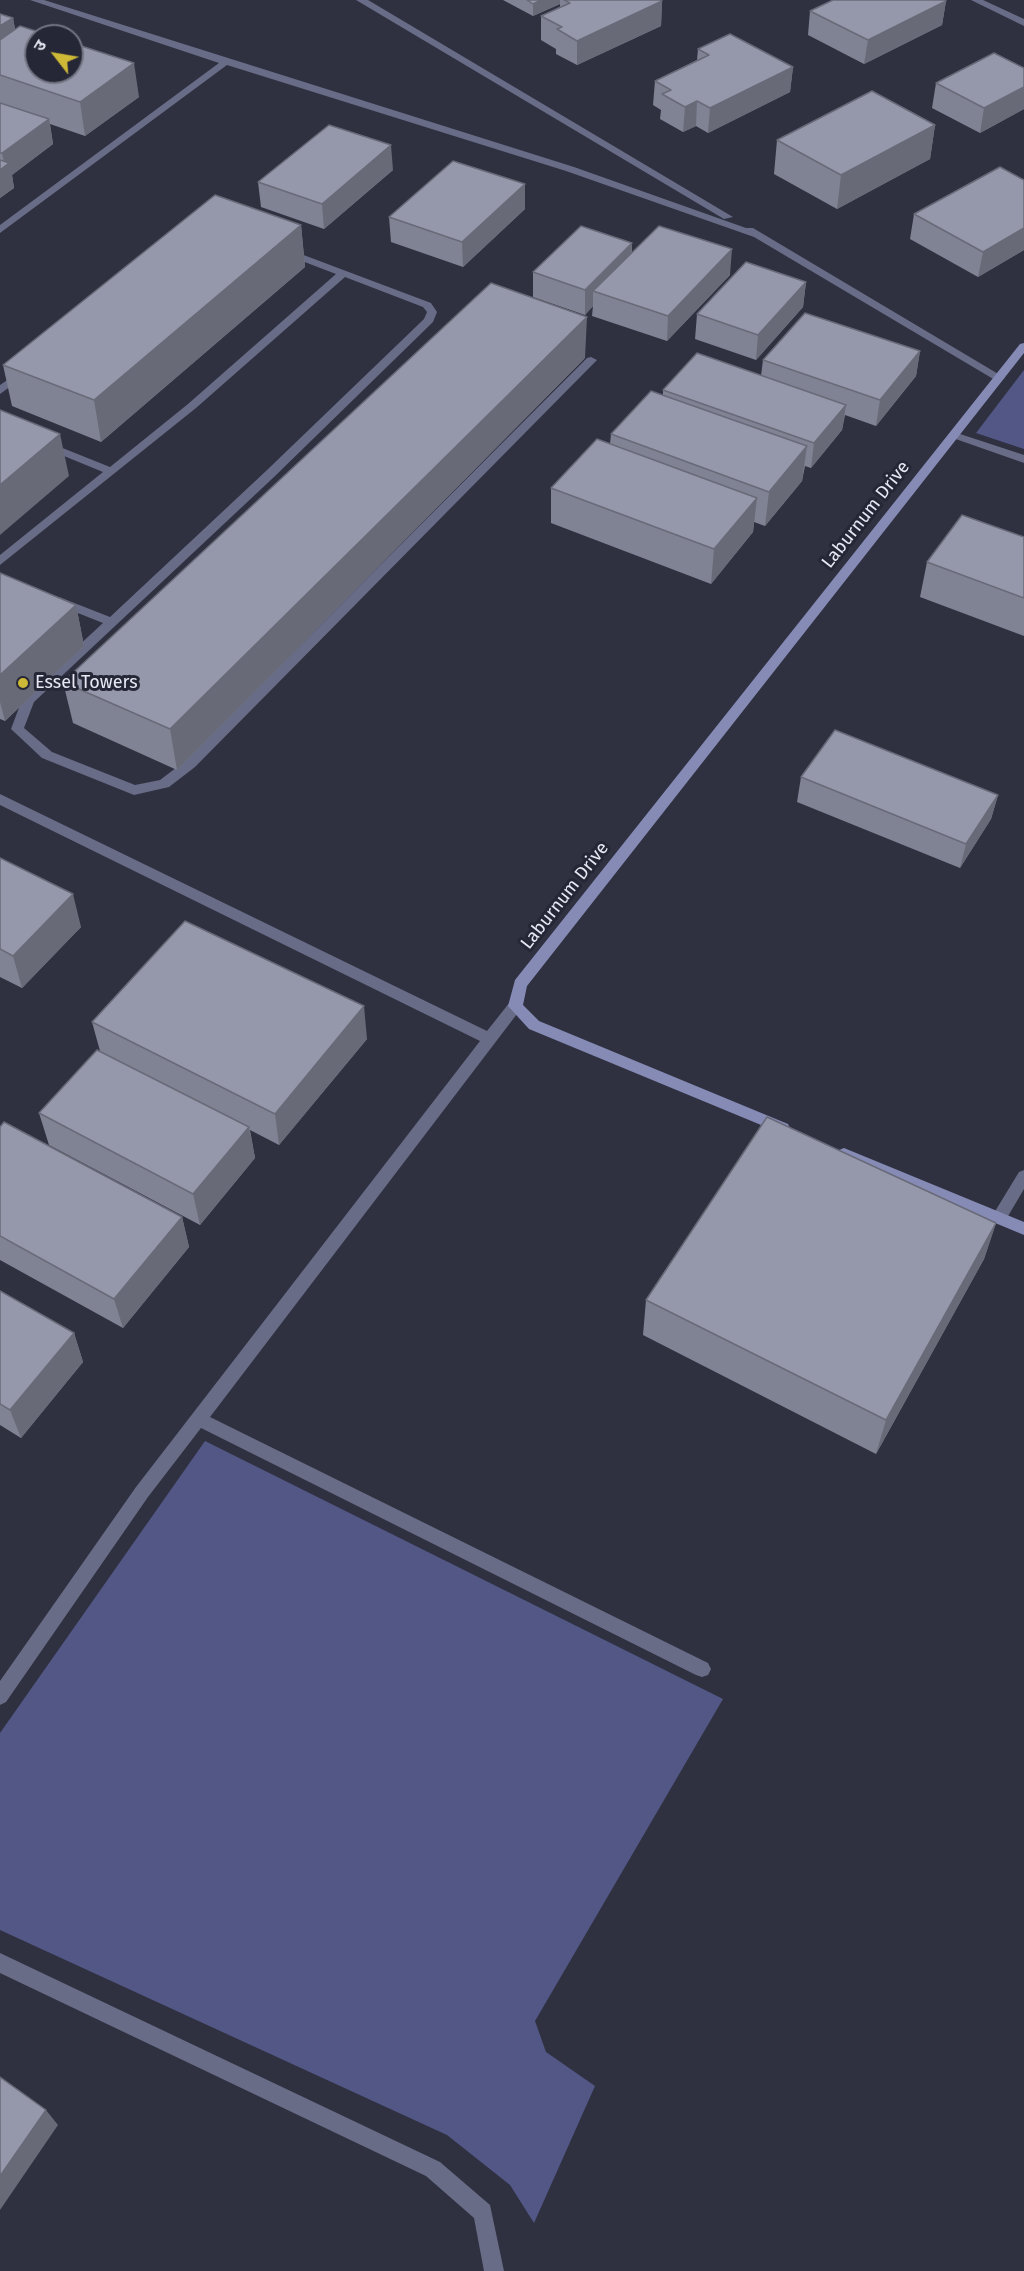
<!DOCTYPE html>
<meta charset="utf-8">
<style>
body{margin:0}
#map{position:relative;width:1024px;height:2271px;overflow:hidden;background:#2f3141;font-family:"Fira Sans","Noto Sans Devanagari",sans-serif}
canvas{display:block}
.north{position:absolute;left:24px;top:24px;width:60px;height:60px;box-sizing:border-box;background:#252736;border:2px solid #737482;border-radius:50%;rotate:301deg;font-size:16px;font-weight:700;line-height:24px;text-align:center;color:#e7e8f3}
.north::after{content:'';display:block;margin:auto;width:21px;height:27px;background:#ceb837;clip-path:polygon(50% 0,100% 100%,50% 72%,0 100%)}
</style>
<div id="map">
<canvas width="1024" height="2271"></canvas>
<div class="north">उ</div>
</div>
<script>
const context = document.querySelector('canvas').getContext('2d');
context.lineJoin = 'round';
function fill(path, color) {
  context.fillStyle = color;
  context.fill(path, 'evenodd');
}
function strokePath(path, color, width, dash) {
  context.strokeStyle = color;
  context.lineWidth = width;
  context.lineCap = dash ? 'butt' : 'round';
  context.setLineDash(dash || []);
  context.stroke(path);
}
function write(font, color, halo, rows, align = 'center') {
  context.font = font + ' "Fira Sans",sans-serif';
  context.lineWidth = 6;
  context.setLineDash([]);
  context.textBaseline = 'middle';
  context.strokeStyle = halo;
  context.fillStyle = color;
  for (const [text, x, y, turn = 0] of rows) {
    context.save();
    context.translate(x, y);
    context.rotate((+turn || 0) * Math.PI / 180);
    context.textAlign = isNaN(turn) ? turn : align;
    if (halo) context.strokeText(text, 0, 0);
    context.fillText(text, 0, 0);
    context.restore();
  }
}
fill(new Path2D(`
 M1024 370V449L976 433Z
 M205 1441 723 1699 535 2021 546 2052 595 2086 534 2223 510 2185 447 2135 0 1930V1733Z`), '#535786');
fill(new Path2D(`
 M30 0H44L574 167 746 228H753L1005 378 999 381 995 380 754 237 566 171 227 65 0 233V225L219 63Z
 M356 0H368L733 217 724 219Z
 M971 0H983L1024 19V26Z
 M285 248 431 303 437 312 433 322 274 477 34 702 24 728 52 752 135 785 160 780 185 761 587 358 591 357 597 360 195 767 169 787 134 795 42 758 11 729 23 697 103 623 55 604 53 601 59 597 110 617 266 471 424 319 427 312 423 307 345 277 196 408 0 565V555L103 472 42 447V443H50L110 467 188 404 336 274 281 253 280 251Z
 M22 370 26 371V375L0 394V385Z
 M954 432 1024 455V463L950 437 948 435Z
 M0 794 487 1031 510 1002H520L522 1006 520 1010 210 1417 708 1663 711 1669 708 1675 702 1677 696 1675 201 1428 148 1497 6 1702 0 1705V1681L136 1487 480 1041 0 805Z
 M1024 1170V1189L1004 1223 999 1224 994 1223 991 1218 994 1213 1019 1172Z
 M0 1953 440 2162 490 2205 504 2271H484L474 2218 426 2176 0 1973Z`), '#686c86');
fill(new Path2D(`
 M1024 343V353L527 986 523 1005 539 1021 788 1124 790 1128 788 1132H778L529 1029 508 1006 515 980 1020 344Z
 M844 1148 1024 1222V1235L839 1158 836 1154 839 1150Z`), '#868bb5');
fill(new Path2D(`
 M503 0H660L662 1 661 26 577 65 556 54V49L541 40V16L560 7V4L533 16Z
 M946 1 942 25 864 64 808 35 810 11Z
 M0 14 13 18 15 29 139 97 85 136 50 124 53 144 12 175 14 188 0 198Z
 M698 49 793 67 790 92 708 133 696 126 683 132 660 119 661 110 653 105 655 81 697 60Z
 M1024 68V109L980 133 932 108 936 83Z
 M935 125 930 159 837 209 774 174 777 140Z
 M393 170 324 229 261 207 258 182Z
 M1024 180V250L978 277 910 239 914 214Z
 M525 209 463 267 391 242 389 217Z
 M301 225 305 267 101 442 12 406 3 365Z
 M632 243V252L730 275 667 341 592 316 593 306 585 315 533 297V272Z
 M806 282 803 307 756 360 695 339 697 314Z
 M920 351 916 376 876 426 845 415 842 430 811 468 805 466 802 481 765 526 754 522 753 532 711 584 551 523V488L610 444 611 434 663 395V390L761 376 763 360Z
 M585 358 177 770 73 723 63 682Z
 M1024 537V636L920 597 927 562Z
 M0 573 76 605 84 646 5 721 0 719Z
 M801 777 998 795 991 819 960 868 797 802Z
 M0 858 81 927 22 988 0 977Z
 M92 1022 367 1039 279 1145 250 1130 255 1158 200 1225 49 1145 39 1113 100 1051Z
 M0 1127 182 1217 189 1247 123 1328 0 1260Z
 M996 1223 984 1259 876 1454 643 1335 646 1300Z
 M0 1291 74 1333 83 1362 21 1438 0 1425Z`), '#808393');
fill(new Path2D(`
 M541 0H560V4L533 16V4Z
 M662 1 661 26 577 65V41Z
 M946 1 942 25 864 64 868 40Z
 M13 18 19 51 0 64V26Z
 M134 63 139 97 85 136 80 102Z
 M793 67 790 92 708 133 710 108Z
 M1024 87V109L980 133 984 108Z
 M697 101 696 126 683 132 685 107Z
 M49 119 53 144 12 175 14 188 0 198V170L5 166 2 153Z
 M935 125 930 159 837 209 841 175Z
 M391 145 393 170 324 229 322 204Z
 M525 184V209L463 267 462 242Z
 M301 225 305 267 101 442 94 400Z
 M1024 228V250L978 277 983 252Z
 M632 243 631 268 593 291V306L585 315V290Z
 M732 249 730 275 667 341 668 316Z
 M806 282 803 307 756 360 758 335Z
 M587 317 585 358 177 770 170 729Z
 M920 351 916 376 876 426 880 400Z
 M846 405 842 430 811 468 814 443Z
 M60 434 69 476 0 535V485Z
 M807 446 802 481 765 526 769 492Z
 M757 498 753 532 711 584 714 549Z
 M76 605 84 646 5 721 0 702V675Z
 M998 795 991 819 960 868 966 844Z
 M73 894 81 927 22 988 13 956Z
 M364 1006 367 1039 279 1145 275 1114Z
 M249 1127 255 1158 200 1225 193 1194Z
 M182 1217 189 1247 123 1328 114 1299Z
 M996 1223 984 1259 876 1454 886 1420Z
 M74 1333 83 1362 21 1438 10 1410Z
 M46 2110 58 2125 0 2210V2176Z`), '#686a78');
const building = new Path2D(`
 M527 0H541L533 4Z
 M564 0H660L662 1 577 41 557 29 562 27 541 16 570 3Z
 M833 0H944L946 1 868 40 810 11Z
 M0 14 13 18 0 26Z
 M20 26 51 36H36V72H72V43L134 63 80 102 0 75V40Z
 M730 34 793 67 710 108 697 101 685 107 662 94 671 90 655 81 709 55 698 49Z
 M994 53 1024 68V87L984 108 936 83Z
 M872 91 935 125 841 175 777 140Z
 M0 103 49 119 2 153H0Z
 M329 125 391 145 322 204 258 182Z
 M0 160 9 163 0 170Z
 M453 161 525 184 462 242 389 217Z
 M1000 167 1024 180V228L983 252 914 214Z
 M215 195 301 225 94 400 3 365Z
 M581 226 632 243 585 290 533 272Z
 M659 226 732 249 668 316 593 291Z
 M746 262 806 282 758 335 697 314Z
 M491 283 587 317 170 729 63 682Z
 M805 313 920 351 880 400 763 360Z
 M697 353 846 405 814 443 663 390Z
 M651 391 807 446 769 492 611 434Z
 M0 410 60 434 0 485Z
 M597 439 757 498 714 549 551 488Z
 M962 515 1024 537V598L927 562Z
 M0 573 76 605 0 675Z
 M835 730 998 795 966 844 801 777Z
 M0 858 73 894 13 956 0 949Z
 M185 921 364 1006 275 1114 92 1022Z
 M97 1050 249 1127 193 1194 39 1113Z
 M767 1117 996 1223 886 1420 646 1300Z
 M4 1122 182 1217 114 1299 0 1236V1127Z
 M0 1291 74 1333 10 1410 0 1404Z
 M0 2077 46 2110 0 2176Z`);
fill(building, '#9598ab');
strokePath(building, '#686a78', 1.5);
for (const [x, y, r, color] of [
 [23,683,6,"#ceb837"]
]) {
  const dot = new Path2D();
  dot.arc(x, y, r, 0, 2 * Math.PI);
  context.fillStyle = color;
  context.fill(dot);
  strokePath(dot, '#252736', 2);
}
write('18px', '#e7e8f3', '#252736', [
 ["Laburnum Drive",866,515,-52],
 ["Laburnum Drive",565,896,-52]
]);
write('18px', '#e7e8f3', '#252736', [
 ["Essel Towers",35,683]
], 'left');
</script>
